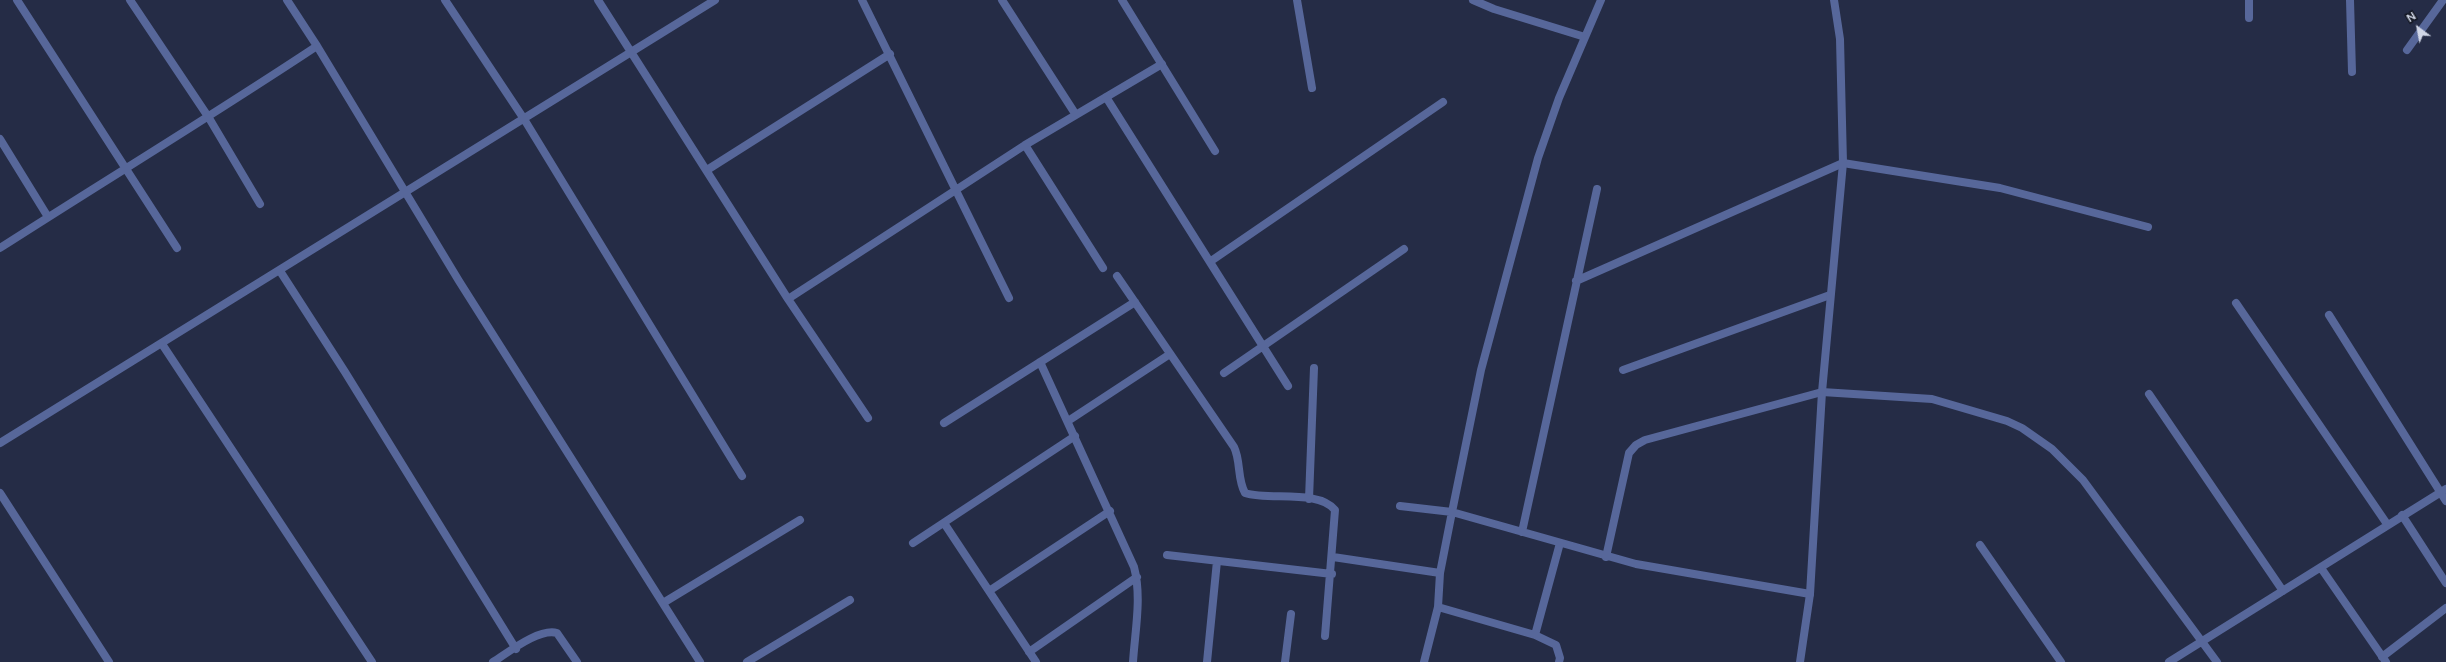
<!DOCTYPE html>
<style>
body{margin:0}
#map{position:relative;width:2446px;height:662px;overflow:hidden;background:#252c46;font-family:Figtree,sans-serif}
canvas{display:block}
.north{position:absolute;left:2398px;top:8px;width:40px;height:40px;-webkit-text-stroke:3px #121621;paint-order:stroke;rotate:328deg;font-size:11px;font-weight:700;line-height:16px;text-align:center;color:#d1d7e7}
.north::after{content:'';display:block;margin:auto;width:14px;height:18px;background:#d1d7e7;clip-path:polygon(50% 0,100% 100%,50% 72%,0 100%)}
</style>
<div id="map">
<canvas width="2446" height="662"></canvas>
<div class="north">N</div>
</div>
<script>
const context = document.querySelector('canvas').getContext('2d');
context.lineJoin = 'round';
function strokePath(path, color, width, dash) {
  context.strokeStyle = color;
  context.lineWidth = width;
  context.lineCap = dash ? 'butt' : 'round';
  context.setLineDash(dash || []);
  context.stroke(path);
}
strokePath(new Path2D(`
 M17 0 177 248
 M130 0 209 118 260 204
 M287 0 317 46 459 281 700 662
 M445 0 524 119 742 476
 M598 0 788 299 868 418
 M862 0 1009 298
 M1002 0 1076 115
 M1122 0 1215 151
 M1297 0 1312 88
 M1473 0 1494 9 1585 37
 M1601 0 1559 98 1538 158 1481 370 1452 512 1636 564 1810 594
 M2350 0 2352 72
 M2249 18V0
 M2407 50 2443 0
 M1106 97 1288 386
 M0 139 48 217
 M1025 145 1103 268
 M707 170 890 54
 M0 248C106 180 213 115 317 46
 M1211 261 1443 102
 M280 271 345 372 516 649
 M1117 276 1234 447C1241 461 1237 479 1245 493 1269 501 1318 489 1335 510L1325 636
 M1576 281 1843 163 2000 188 2148 227
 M788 299 1025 145 1162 64
 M2236 303 2387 524
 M2329 315 2446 501
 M162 344 372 662
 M1040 362 1134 567C1142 597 1135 631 1133 662
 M1623 370 1830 295
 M1224 373 1404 249
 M2149 394 2283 591
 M1068 421 1170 354
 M944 423 1135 302
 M0 443 715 0
 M0 493 109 662
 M1309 499 1314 368
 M1400 506 1452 512 1440 573 1438 607 1424 662
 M2402 515 2446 583
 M944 523 1036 662
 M1522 532 1597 189
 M913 543 1075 436
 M1980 545 2061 662
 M1167 555 1332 574
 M1333 557 1440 573
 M1606 557 1629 453 1636 445 1645 440 1822 392 1932 399 2007 421 2022 428 2052 449 2083 480 2217 662
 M2321 568 2386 662
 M989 591 1110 511
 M663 603 800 520
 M1438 607 1535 635 1556 645 1560 658 1559 662
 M1535 635 1560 543
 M1029 652 1137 577
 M2382 657 2446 608
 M493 662C509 652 539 628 557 633L577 662
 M747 662 850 600
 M1207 662 1217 561
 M1285 662 1291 614
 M2169 662 2446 489`), '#57679a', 8);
strokePath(new Path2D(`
 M1800 662 1810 594 1822 392 1843 163 1840 39 1834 0`), '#57679a', 8);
</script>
